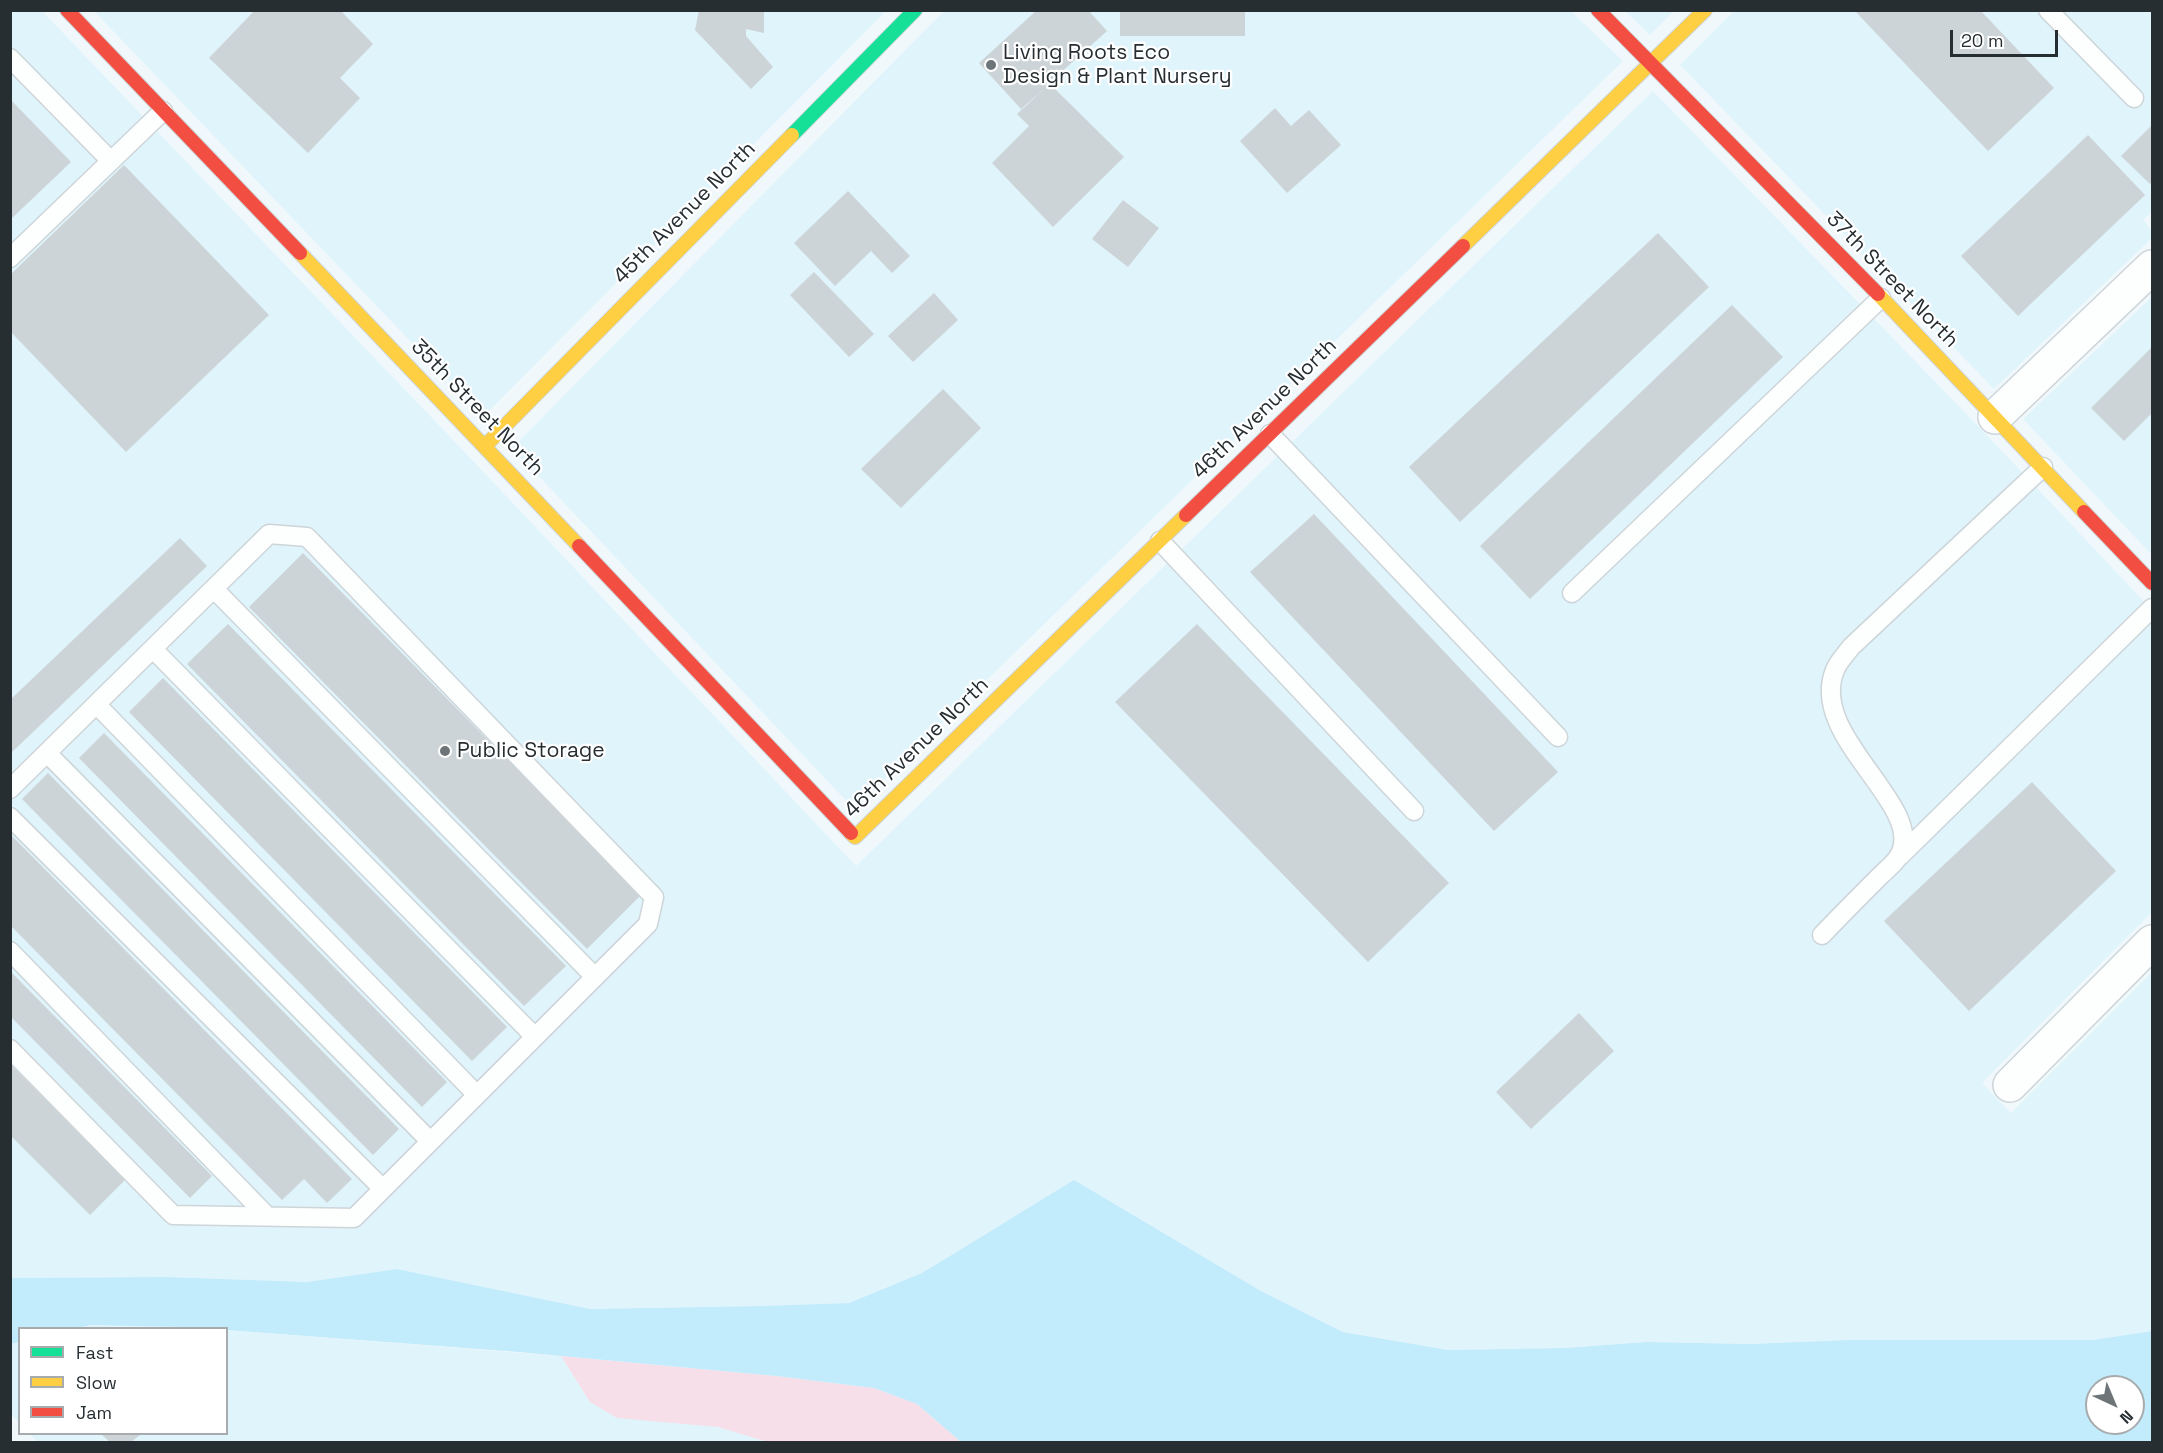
<!DOCTYPE html>
<style>
body{margin:0}
#map{position:relative;width:2163px;height:1453px;overflow:hidden;background:#f0f8fb;font-family:"Space Grotesk",sans-serif}
canvas{display:block}
.frame{position:absolute;inset:0;border:12px solid #262e32;pointer-events:none}
.legend{position:absolute;left:18px;top:1327px;width:210px;height:108px;box-sizing:border-box;background:#fff;border:2px solid #a8abad;margin:0;padding:8px 10px;list-style:none;font-size:18px;color:#262e32}
.legend li{display:flex;align-items:center;gap:12px;height:30px}
.legend b{width:30px;border:2px solid #a8abad}
.north{position:absolute;left:2085px;top:1375px;width:60px;height:60px;box-sizing:border-box;background:#fff;border:2px solid #a8abad;border-radius:50%;rotate:136deg;font-size:16px;font-weight:700;line-height:24px;text-align:center;color:#262e32}
.north::after{content:'';display:block;margin:auto;width:21px;height:27px;background:#6d7578;clip-path:polygon(50% 0,100% 100%,50% 72%,0 100%)}
.scale{position:absolute;left:1950px;top:30px;width:108px;height:27px;box-sizing:border-box;border:3px solid #262e32;border-top:0;padding-left:8px;font-size:18px;line-height:21px;white-space:nowrap;color:#262e32;-webkit-text-stroke:4px #fff;paint-order:stroke}
</style>
<div id="map">
<canvas width="2163" height="1453"></canvas>
<div class="frame"></div>
<ul class="legend">
<li><b style="height:8px;background:#16e098"></b>Fast</li>
<li><b style="height:8px;background:#ffcf43"></b>Slow</li>
<li><b style="height:8px;background:#f24e42"></b>Jam</li>
</ul>
<div class="north">N</div>
<div class="scale">20 m</div>
</div>
<script>
const context = document.querySelector('canvas').getContext('2d');
context.lineJoin = 'round';
function fill(path, color) {
  context.fillStyle = color;
  context.fill(path, 'evenodd');
}
function strokePath(path, color, width, dash) {
  context.strokeStyle = color;
  context.lineWidth = width;
  context.lineCap = dash ? 'butt' : 'round';
  context.setLineDash(dash || []);
  context.stroke(path);
}
function write(font, color, halo, rows, align = 'center') {
  context.font = font + ' "Space Grotesk",sans-serif';
  context.lineWidth = 4.5;
  context.setLineDash([]);
  context.textBaseline = 'middle';
  context.strokeStyle = halo;
  context.fillStyle = color;
  for (const [text, x, y, turn = 0] of rows) {
    context.save();
    context.translate(x, y);
    context.rotate((+turn || 0) * Math.PI / 180);
    context.textAlign = isNaN(turn) ? turn : align;
    if (halo) context.strokeText(text, 0, 0);
    context.fillText(text, 0, 0);
    context.restore();
  }
}
fill(new Path2D(`
 M10 11H42L456 443 856 866 1653 91 1982 430 2152 610V912L1982 1083 2011 1113 2152 972V1331L2093 1340H1849L1750 1344 1646 1342 1565 1348 1448 1350 1344 1332 1259 1290 1006 1221 922 1273 849 1303 761 1306 590 1309 397 1269 307 1282 166 1277 11 1278Z
 M94 11H886L483 417Z
 M944 11H1571L1623 61 854 809 512 448Z
 M1625 11H1674L1650 35Z
 M1734 11H2152V212L2143 220 2152 231V238L1994 389 1680 65Z
 M2152 297V555L2023 419Z
 M92 1325 164 1326 197 1328H77Z
 M227 1330 561 1356 590 1402 676 1422 718 1427 768 1442H38L29 1434H226Z
 M19 1342H20L19 1423 10 1413 11 1344Z`), '#e0f4fc');
fill(new Path2D(`
 M561 1356 776 1376 874 1388 917 1404 961 1442H768L718 1427 617 1418 590 1402Z`), '#f6dfe8');
fill(new Path2D(`
 M1074 1180 1259 1290 1343 1332 1448 1350 1565 1348 1646 1342 1750 1344 1849 1340H2093L2152 1331V1442H961L917 1404 874 1388 776 1376 519 1352 227 1330 226 1328 92 1325 77 1328H20L19 1342 11 1344V1278L166 1277 307 1282 397 1269 590 1309 761 1306 849 1303 922 1273ZM2097 1387H2133V1423H2097Z`), '#c2ebfc');
fill(new Path2D(`
 M255 10H340L373 44 340 78 360 98 308 153 209 58Z
 M699 10H764V33L746 29V36L773 67 751 89 695 30Z
 M1037 10H1088L1107 31 1049 83 1124 157 1053 227 992 163 1029 126 1017 114 1045 88 1021 109 979 63Z
 M1120 10H1245V36H1120Z
 M1854 10H1980L2054 88 1988 151Z
 M10 99 71 162 10 220Z
 M1275 108 1291 126 1309 110 1341 145 1287 193 1240 141Z
 M2152 125V182L2150 184 2121 156Z
 M2088 135 2145 195 2018 316 1961 256Z
 M124 165 269 315 126 452 10 331V275Z
 M848 191 910 256 892 273 871 251 835 286 794 243Z
 M1123 200 1159 228 1128 267 1092 239Z
 M1658 233 1709 287 1460 522 1409 467Z
 M814 272 874 334 849 357 790 295Z
 M934 293 958 320 913 362 888 336Z
 M1732 305 1783 357 1530 599 1480 546Z
 M2152 347V413L2124 441 2091 408Z
 M943 389 981 428 901 508 861 469Z
 M1314 514 1558 772 1494 831 1250 572Z
 M180 538 207 566 10 754V700Z
 M303 553 641 895 587 949 249 607Z
 M228 624 566 966 524 1006 187 664Z
 M1197 624 1449 883 1368 962 1115 702Z
 M163 678 507 1027 472 1061 129 712Z
 M104 733 447 1082 422 1107 79 758Z
 M48 773 399 1129 373 1155 22 799Z
 M2032 782 2116 871 1969 1011 1884 921Z
 M10 834 352 1179 327 1203 304 1179 282 1200 10 925Z
 M10 971 212 1176 190 1198 10 1016Z
 M1579 1013 1614 1051 1531 1129 1496 1092Z
 M10 1064 125 1180 90 1215 10 1135Z
 M101 1434H141L131 1442H110Z`), '#cdd4d7');
const lane = new Path2D(`
 M2048 10 2134 98
 M10 58 111 161
 M10 258 163 111
 M1270 434 1558 737
 M1160 541 1414 811
 M214 589 595 977
 M1572 593 1881 298
 M153 649 535 1037
 M97 705 477 1095
 M47 753 430 1141
 M10 789 269 534 307 537 654 897 648 924 354 1218 173 1215 10 1049
 M10 817 383 1189
 M1900 856 2152 608
 M1822 935C1841 915 1860 896 1880 876 1886 870 1895 863 1899 856 1928 806 1807 737 1835 670 1838 662 1846 654 1851 647L2043 467
 M10 951 267 1216`);
const street = new Path2D(`
 M1995 417 2152 267
 M2010 1085 2152 942`);
const fast = new Path2D(`
 M792 135 915 10`);
const slow = new Path2D(`
 M1463 246 1705 10
 M300 253 579 546
 M1878 294 2084 512
 M485 446 792 135
 M851 833 855 837 1186 515`);
const jam = new Path2D(`
 M67 10 300 253
 M1598 10 1878 294
 M2084 512 2152 583
 M1186 515 1463 246
 M579 546 851 833`);
strokePath(lane, '#cdd5d9', 21);
strokePath(street, '#cdd5d9', 36);
strokePath(fast, '#cdd5d9', 16);
strokePath(slow, '#cdd5d9', 16);
strokePath(jam, '#cdd5d9', 16);
strokePath(lane, '#fdfefe', 18);
strokePath(street, '#fdfefe', 33);
strokePath(fast, '#16e098', 14);
strokePath(slow, '#ffcf43', 14);
strokePath(jam, '#f24e42', 14);
for (const [x, y, r, color] of [
 [991,65,6,"#6d7578"],
 [445,751,6,"#6d7578"]
]) {
  const dot = new Path2D();
  dot.arc(x, y, r, 0, 2 * Math.PI);
  context.fillStyle = color;
  context.fill(dot);
  strokePath(dot, '#fff', 2);
}
write('21px', '#262e32', '#fff', [
 ["Living Roots Eco",1003,53],
 ["Design & Plant Nursery",1003,77],
 ["Public Storage",457,751]
], 'left');
write('21px', '#262e32', '#fff', [
 ["45th Avenue North",685,213,-45],
 ["37th Street North",1892,280,46],
 ["35th Street North",477,408,46],
 ["46th Avenue North",1265,409,-44],
 ["46th Avenue North",917,748,-44]
]);
</script>
